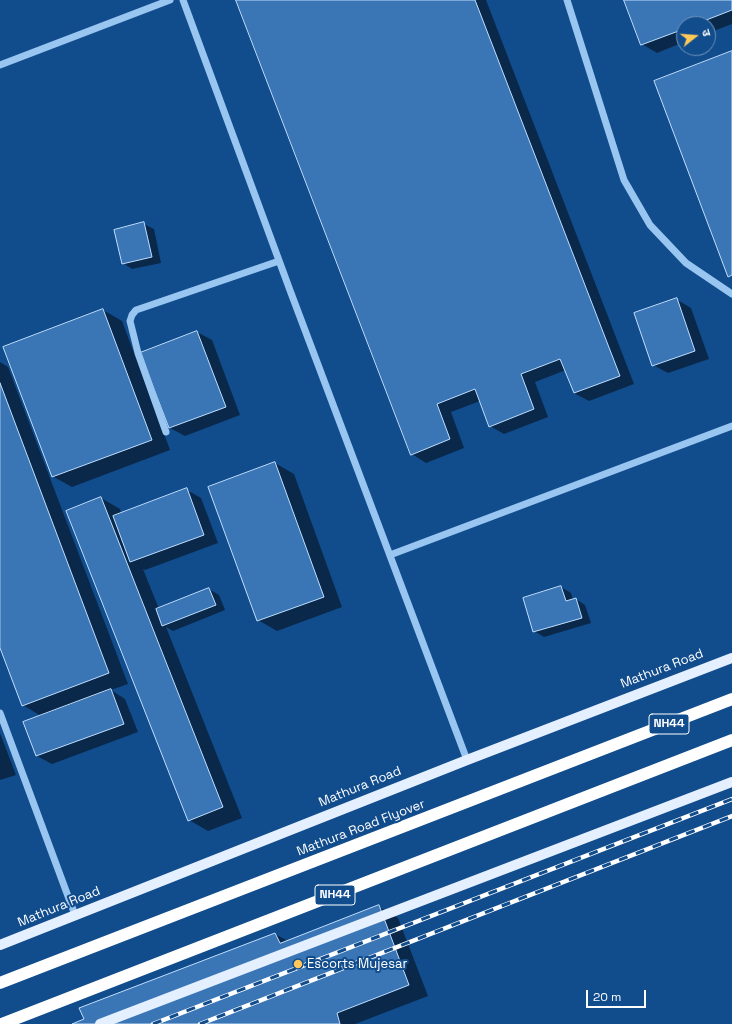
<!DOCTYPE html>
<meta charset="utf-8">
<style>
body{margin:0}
#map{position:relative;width:732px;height:1024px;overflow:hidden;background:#114c8c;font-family:"Space Grotesk","Noto Sans Devanagari",sans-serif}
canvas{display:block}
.north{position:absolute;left:676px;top:16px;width:40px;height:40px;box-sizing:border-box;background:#114c8c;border:1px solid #7094ba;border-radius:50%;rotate:73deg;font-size:11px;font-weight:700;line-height:16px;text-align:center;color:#fff}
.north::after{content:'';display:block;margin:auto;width:14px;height:18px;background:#ffc95a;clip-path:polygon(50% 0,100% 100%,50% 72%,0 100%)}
.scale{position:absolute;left:586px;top:990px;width:60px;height:18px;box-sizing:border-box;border:2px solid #fff;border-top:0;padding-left:5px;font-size:12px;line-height:14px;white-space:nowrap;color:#fff;-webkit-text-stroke:3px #114c8c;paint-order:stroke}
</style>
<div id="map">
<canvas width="732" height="1024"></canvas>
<div class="north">उ</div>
<div class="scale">20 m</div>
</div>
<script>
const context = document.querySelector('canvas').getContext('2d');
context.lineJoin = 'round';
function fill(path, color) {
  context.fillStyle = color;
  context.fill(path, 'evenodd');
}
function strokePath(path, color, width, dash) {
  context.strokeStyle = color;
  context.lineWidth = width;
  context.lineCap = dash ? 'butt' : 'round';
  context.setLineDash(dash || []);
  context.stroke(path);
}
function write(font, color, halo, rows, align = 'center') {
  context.font = font + ' "Space Grotesk",sans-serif';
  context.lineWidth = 4;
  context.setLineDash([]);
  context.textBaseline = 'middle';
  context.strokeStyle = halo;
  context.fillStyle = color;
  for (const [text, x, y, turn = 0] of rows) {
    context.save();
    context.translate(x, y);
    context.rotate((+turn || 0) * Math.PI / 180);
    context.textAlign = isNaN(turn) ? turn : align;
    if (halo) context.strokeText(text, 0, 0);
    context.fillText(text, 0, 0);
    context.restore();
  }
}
fill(new Path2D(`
 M237 0H486L634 384 589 401 574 393 566 370 535 382 548 417 504 434 490 426 480 401 451 412 464 448 426 463 412 454Z
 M625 0H732V24L708 33V24H684V42L657 53 642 44Z
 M144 224 154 229 161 263 132 269 123 263Z
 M676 299 691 308 709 359 668 373 653 365Z
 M103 310 122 321 170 450 72 487 52 476Z
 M197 332 212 340 240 415 185 436 170 428 142 353Z
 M0 362 8 367 128 684 111 690 125 699 138 732 52 764 37 756 25 722 41 716 23 705 0 646Z
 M275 463 294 474 342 607 277 631 258 620Z
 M187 490 201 498 218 543 145 570 143 569 159 609 209 589 219 595 225 610 173 631 166 627 242 818 208 831 189 820 101 498 120 509 121 514Z
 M561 587 571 593 573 600 576 599 585 605 591 623 544 637 534 631Z
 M0 733 16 775 0 780Z
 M379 907 398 918 428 996 355 1024H75L275 934 288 941Z`), '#0007');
const building = new Path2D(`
 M236 0H475L620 376 574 393 560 359 521 374 534 409 489 427 475 389 437 404 450 439 411 455Z
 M624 0H732V10L696 24H684V29L641 45Z
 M732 51V275L728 277 654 81Z
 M144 222 152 257 122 264 114 230Z
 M677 298 695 351 652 366 634 313Z
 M103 309 152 440 52 477 3 347Z
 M197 331 226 407 169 428 140 353Z
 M0 383 109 673 22 706 0 648Z
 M275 462 324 597 257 621 208 487Z
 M187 488 204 535 130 562 113 516Z
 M101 497 223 807 188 821 66 511Z
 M561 586 566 601 576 598 582 618 533 632 523 598Z
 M209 588 216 605 162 626 156 609Z
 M111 689 124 724 36 756 23 722Z
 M379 905 409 985 337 1013 340 1024H72L84 1019 79 1008 275 933 280 943Z`);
fill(building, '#3a76b6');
strokePath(building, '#c0defd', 1);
strokePath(new Path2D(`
 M183 0 291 293 467 760
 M567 0 624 180 650 225 686 263 732 294
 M0 65 170 0
 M166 432 138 353 130 321 132 315 136 310 142 308 279 261
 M390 555 732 426
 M0 713 75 915`), '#99c5f1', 7);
strokePath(new Path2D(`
 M0 945 467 760 732 658
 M100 1024 732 782`), '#e4efff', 10);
strokePath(new Path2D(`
 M0 983 732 699
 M2 1024 732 740`), '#fff', 12);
const rail = new Path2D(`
 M153 1024 732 799
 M200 1024 732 816`);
strokePath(rail, '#fff', 4.5);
strokePath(rail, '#114c8c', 3, [9]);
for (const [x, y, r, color] of [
 [298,964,5,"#ffc95a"]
]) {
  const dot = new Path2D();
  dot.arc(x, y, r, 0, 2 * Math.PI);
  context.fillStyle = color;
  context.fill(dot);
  strokePath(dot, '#114c8c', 1.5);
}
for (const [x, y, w] of [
 [669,724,40],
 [335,895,40]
]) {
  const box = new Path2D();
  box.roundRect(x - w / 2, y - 10, w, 20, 3);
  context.fillStyle = '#114c8c';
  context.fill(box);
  strokePath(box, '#fff', 1);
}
write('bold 12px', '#fff', null, [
 ["NH44",669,724],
 ["NH44",335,895]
]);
write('13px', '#fff', '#114c8c', [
 ["Mathura Road",662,669,-21],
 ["Mathura Road",360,787,-22],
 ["Mathura Road Flyover",361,828,-21],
 ["Mathura Road",59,907,-22]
]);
write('13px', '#fff', '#114c8c', [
 ["Escorts Mujesar",307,964]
], 'left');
</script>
